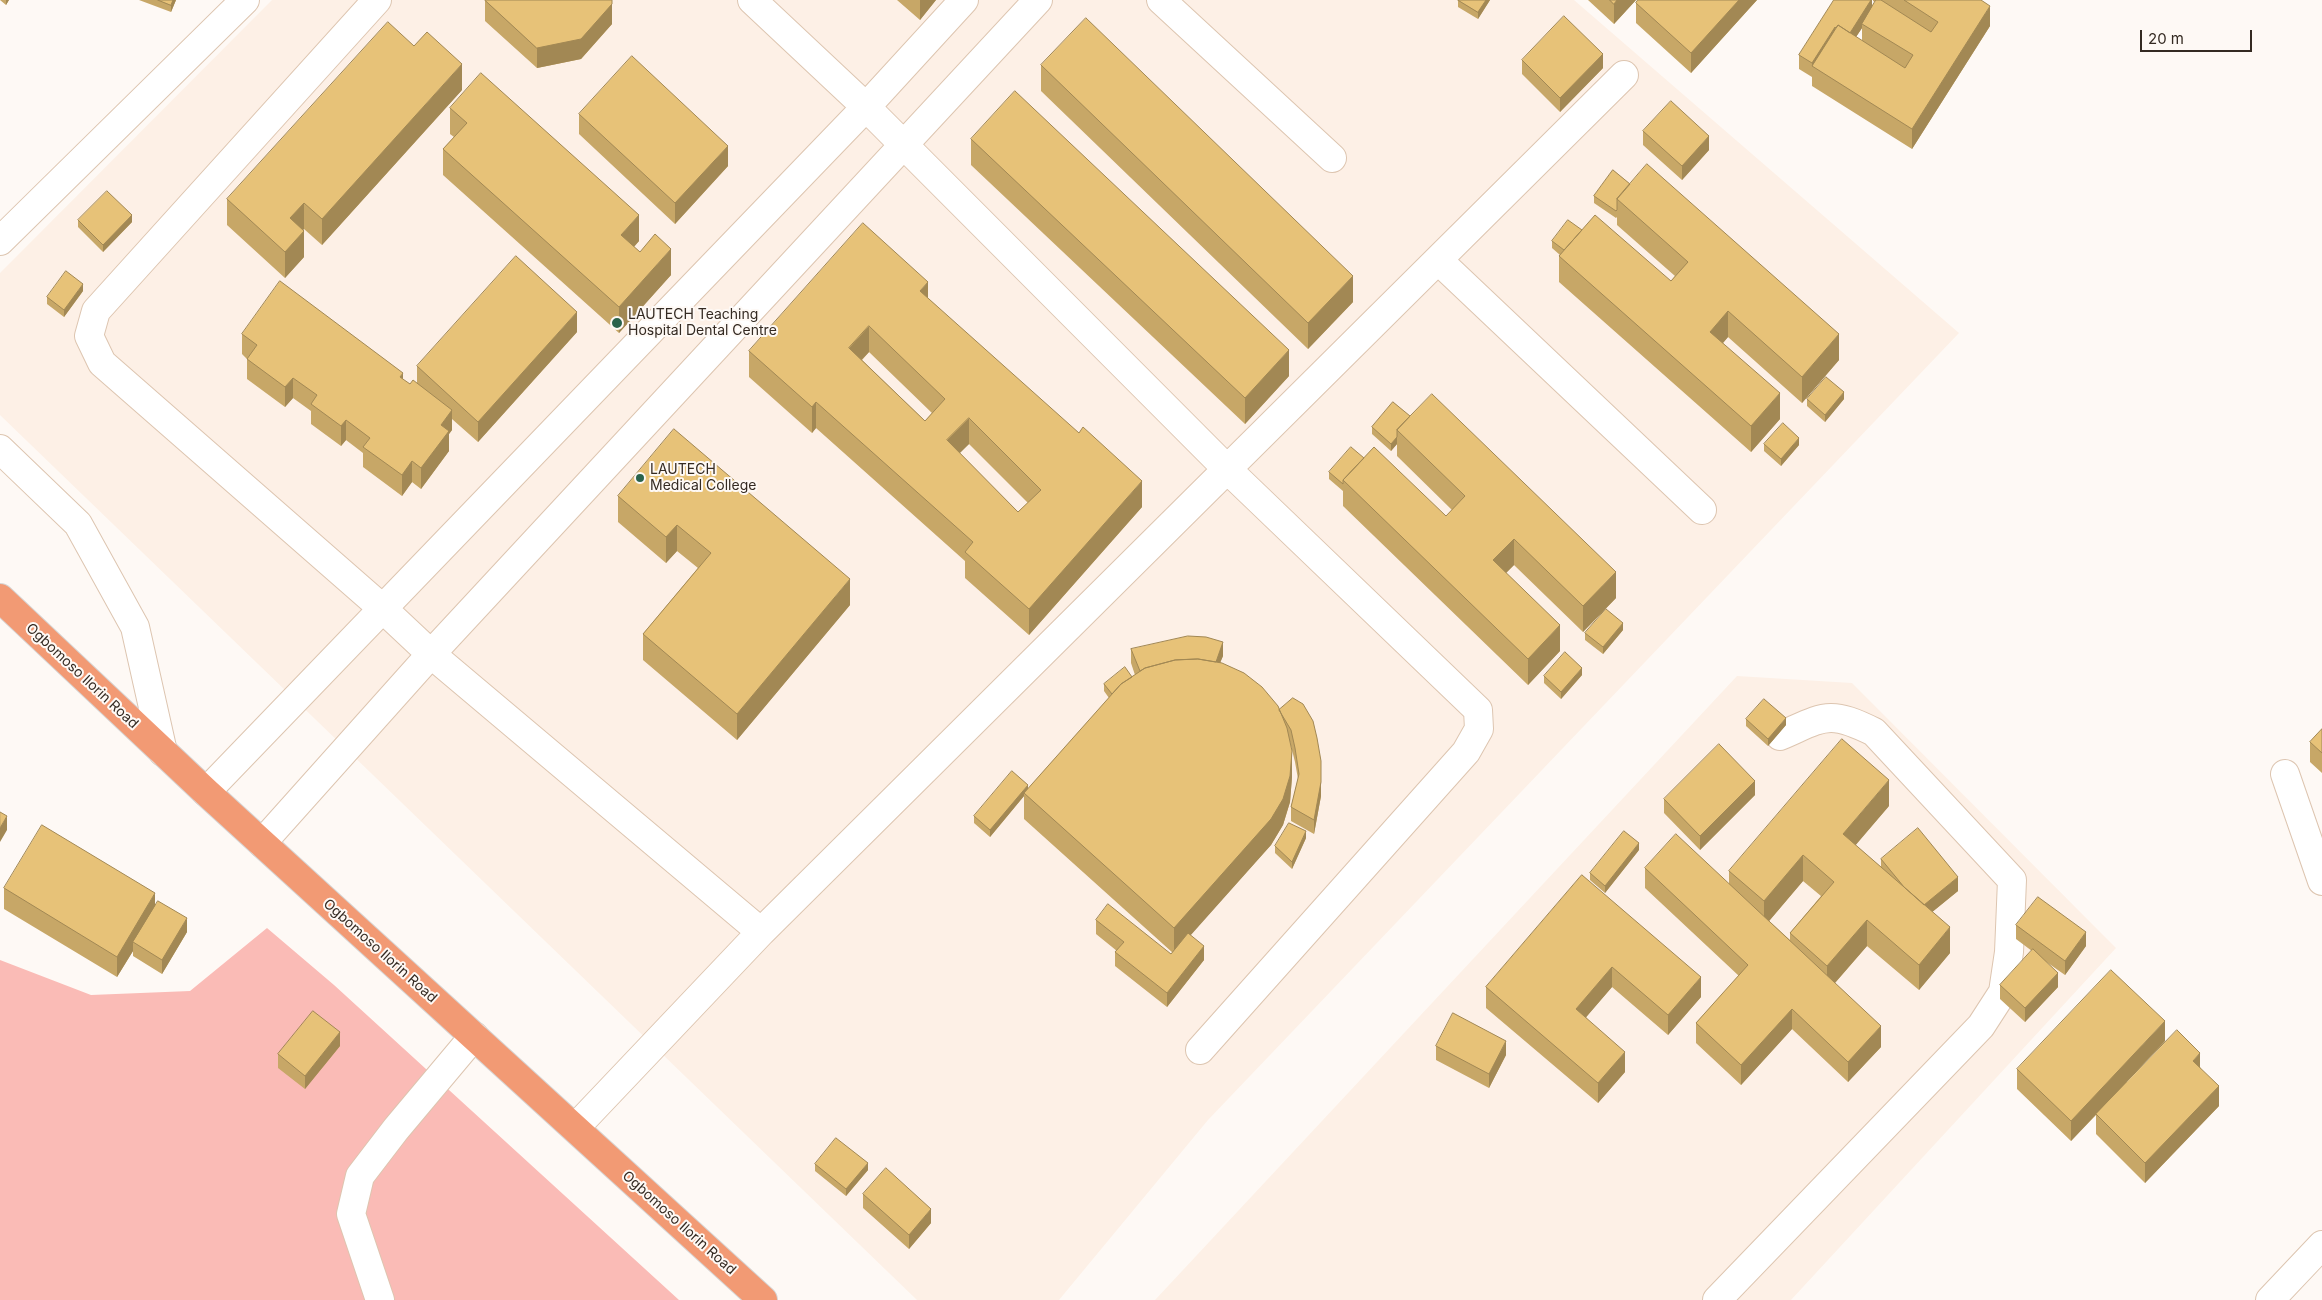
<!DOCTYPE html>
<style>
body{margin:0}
#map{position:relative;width:2322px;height:1300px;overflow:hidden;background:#fef9f5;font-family:Inter,sans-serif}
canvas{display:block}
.scale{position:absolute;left:2140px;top:30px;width:112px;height:22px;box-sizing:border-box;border:2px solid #342a22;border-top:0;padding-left:6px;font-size:15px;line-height:18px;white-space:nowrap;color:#342a22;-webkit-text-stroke:4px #fef9f5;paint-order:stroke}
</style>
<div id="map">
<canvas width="2322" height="1300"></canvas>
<div class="scale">20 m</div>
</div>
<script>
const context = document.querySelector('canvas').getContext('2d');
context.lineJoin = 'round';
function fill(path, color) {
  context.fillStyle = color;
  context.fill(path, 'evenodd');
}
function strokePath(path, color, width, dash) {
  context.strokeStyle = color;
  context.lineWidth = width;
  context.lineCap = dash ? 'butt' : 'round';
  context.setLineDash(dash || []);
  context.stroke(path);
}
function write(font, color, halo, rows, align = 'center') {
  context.font = font + ' Inter,sans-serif';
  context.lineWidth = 4;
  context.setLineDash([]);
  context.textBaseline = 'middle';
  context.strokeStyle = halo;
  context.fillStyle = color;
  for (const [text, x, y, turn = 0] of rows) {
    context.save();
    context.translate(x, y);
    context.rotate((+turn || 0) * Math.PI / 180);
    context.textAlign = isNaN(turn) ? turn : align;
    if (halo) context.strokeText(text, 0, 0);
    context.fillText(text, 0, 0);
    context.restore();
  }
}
fill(new Path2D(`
 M272 0H1574L1959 333 1208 1120 1059 1300H917L0 415V273Z
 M1737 676 1852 683 2116 948 1791 1300H1155Z`), '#fdf0e6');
fill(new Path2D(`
 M267 928 334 985 679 1300H0V960L91 995 190 991Z`), '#fabbb6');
const minor = new Path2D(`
 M377 0 96 311 89 336 102 363 382 608 431 654 761 932
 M752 0 866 107 1228 470 1478 710 1479 729 1466 752 1200 1050
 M1161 0 1332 158
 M0 241 245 0
 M1438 260 1702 510
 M0 449 78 524 135 627 163 752
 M2285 774 2322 881
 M206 792 866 107 964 0
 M262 843 431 654 1038 0
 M575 1128 761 932 1624 75
 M380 1300 351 1214 360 1176 396 1129 474 1036
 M1717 1300 1981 1026 2003 992 2009 952 2012 880 1874 732C1828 709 1824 717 1780 736
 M2270 1300 2322 1245`);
const highway = new Path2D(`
 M0 598 206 792 763 1300`);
strokePath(minor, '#ddc5b0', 30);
strokePath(highway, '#d6d4d3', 30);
strokePath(minor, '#fff', 28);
strokePath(highway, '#f29a74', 28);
fill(new Path2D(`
 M0 0H9L6 5Z
 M139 0H176L171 12Z
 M485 0 612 24 581 59 537 68 485 21Z
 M897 0H936L920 20Z
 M1458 0H1490L1478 19 1458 7Z
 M1588 0H1636L1614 24Z
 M1638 0H1757L1691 73 1636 23V3Z
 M1834 0H1872V6L1875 2 1873 1V0H1981L1990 26 1912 149 1812 86V76V77L1799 69V55ZM1862 28V41L1856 37Z
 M1522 60 1603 68 1560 112 1522 74Z
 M1041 65 1353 302 1308 349 1041 91Z
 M462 90 322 245 304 229 303 230 304 257 285 278 227 225V199Z
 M450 108 639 241 634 247 640 252 671 275 619 333 443 175V149L454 137 450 134Z
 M579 114 728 166 675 224 579 134Z
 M1643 131 1709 150 1682 180 1643 145Z
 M971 139 1289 376 1245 424 971 165Z
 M1613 170 1839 360 1802 403 1728 337 1723 343 1780 419 1751 452 1559 282V256L1560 255 1552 248V241L1582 230 1671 281 1675 276 1617 225V217L1616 218 1594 203V196Z
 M78 220 132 222 103 252 78 227Z
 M83 291 64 317 47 304V297Z
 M928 298 1142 507 1029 635 965 578V561L816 428 812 433 749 377V351ZM869 352 932 413 925 421 862 360ZM969 444 1028 503 1018 512 959 453Z
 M577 332 478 442 452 419V430L449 434V451L421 489 412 482 402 496 363 467V453L346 440 341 446 311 424V411L293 398 285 407 247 379V359L242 354V334L403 380 410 384 417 383V366Z
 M1807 399H1844L1825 422 1807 406Z
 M1393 402 1616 598 1583 632 1514 565 1506 573 1560 651 1528 685 1343 506V491L1329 479V472L1364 458 1446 516 1452 510 1397 456V444L1391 451 1372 434V427Z
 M1764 444 1799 445 1781 466 1764 451Z
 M618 496 850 605 737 740 643 660V634L698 568 677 551 666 563 618 522Z
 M1623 630 1603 654 1585 640V633Z
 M1131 649 1223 656 1220 662 1279 710 1293 698 1321 796 1314 834 1291 821V807L1298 779 1295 762 1290 742 1292 777 1290 802 1283 825 1271 845 1190 935 1204 960 1167 1007 1115 966V952L1117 951 1096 934V920L1171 954 1173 953 1024 819V796L990 837 974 823V816L1028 789 1109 698 1104 691V684L1132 677 1135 675 1131 663Z
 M1582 675 1561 699 1544 683V676Z
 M1746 719 1786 725 1768 746 1746 726Z
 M2322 729V773L2310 762V742Z
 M1755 795 1700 850 1664 813V799Z
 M1889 806 1855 845 1881 867V859L1958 891 1932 912 1950 953 1919 990 1867 946 1835 983 1881 1047 1848 1082 1792 1029 1741 1085 1696 1043V1023L1739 976 1645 888V868L1729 884V871ZM1803 881 1821 896 1790 933V940L1769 921Z
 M1306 838 1292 869 1275 853V846Z
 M1639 850 1605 893 1590 880V873Z
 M1582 875 1701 997 1668 1035 1612 987 1586 1017 1625 1072 1598 1103 1486 1008V987Z
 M4 888 155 904 187 932 162 974 133 956V951L117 977 4 909Z
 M2016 925 2086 946 2065 975 2045 961 2058 987 2025 1022 2000 999V985L2032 951 2016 939Z
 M2165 1041 2126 1082 2200 1067 2219 1106 2145 1183 2096 1134V1115L2071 1141 2017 1089V1069Z
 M340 1046 305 1089 278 1068V1054Z
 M1436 1046 1506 1055 1489 1088 1436 1060Z
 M815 1164 868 1170 846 1196 815 1171Z
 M863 1194 931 1223 909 1249 863 1208Z`), '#c7a767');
fill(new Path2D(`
 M6 0H9L6 5Z
 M173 0H176L171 12V5Z
 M920 0H936L920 20Z
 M1486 0H1490L1478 19V12Z
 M1617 0H1636L1614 24V4Z
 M1739 0H1757L1691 73V53Z
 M1871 0H1872V11L1862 24V28L1848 49V36Z
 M612 4V24L581 59 537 68V48Z
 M1990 6V26L1912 149V129Z
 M1835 27V41L1812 66V77V63Z
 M1603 54V68L1560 112V98Z
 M462 64V90L322 245V219Z
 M1709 136V150L1682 180V166Z
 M728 146V166L675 224V203Z
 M304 203V229L290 244V218Z
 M132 215V222L103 252V245Z
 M639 215V241L621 261V235Z
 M304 231V257L285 278V252Z
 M671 249V275L619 333V307Z
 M1353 276V302L1308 349V323Z
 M928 282V308L920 291Z
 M83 284V291L64 317V310Z
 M1728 311V337L1710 358V332Z
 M577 312V332L478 442V422Z
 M869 326V352L849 373V348Z
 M1839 334V360L1802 403V377Z
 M1289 350V376L1245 424V398Z
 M403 373V393L400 377Z
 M293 378V398L285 407V387Z
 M1844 392V399L1825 422V415Z
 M1780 393V419L1751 452V426Z
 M816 402V428L812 433V407Z
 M452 410V430L449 434V451L421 489V468L441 425Z
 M969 418V444L947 466V440Z
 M346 420V440L341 446V426Z
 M1397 437V444L1391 451V444Z
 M1799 438V445L1781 466V459Z
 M412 461V482L402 496V475Z
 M1142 481V507L1029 635V609Z
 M677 525V551L666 563V537Z
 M1514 539V565L1493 586V560Z
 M1616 572V598L1583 632V606Z
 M850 579V605L737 740V714Z
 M1623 623V630L1603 654V647Z
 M1560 625V651L1528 685V659Z
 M1223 642V656L1214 678V665Z
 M1582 668V675L1561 699V692Z
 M1786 718V725L1768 746V739Z
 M1292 751V777L1290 802 1283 825 1271 845 1174 954V928Z
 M1321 761V796L1314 834V820Z
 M1889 780V806L1843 860V834Z
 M1755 781V795L1700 850V836Z
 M1028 785V792L1024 793V796L990 837V830Z
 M7 816V830L0 842V828Z
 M1306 831V838L1292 869V862Z
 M1639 843V850L1605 893V886Z
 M1803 855V881L1764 927V901Z
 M1958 877V891L1920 922V908Z
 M155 893V913L133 942V951L117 977V957Z
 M187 918V932L162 974V960Z
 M1867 920V946L1827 992V966Z
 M1950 927V953L1919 990V965Z
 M2086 932V946L2065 975V961Z
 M1204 946V960L1167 1007V993Z
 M1612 967V987L1576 1029V1009Z
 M2058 973V987L2025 1022V1008Z
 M1701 977V997L1668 1035V1015Z
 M1792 1009V1029L1741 1085V1065Z
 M2165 1021V1041L2071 1141V1121Z
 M1881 1026V1047L1848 1082V1062Z
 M340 1032V1046L305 1089V1076Z
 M1506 1041V1055L1489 1088V1074Z
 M1625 1052V1072L1598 1103V1083Z
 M2200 1053V1073L2193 1061Z
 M2219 1086V1106L2145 1183V1163Z
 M868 1163V1170L846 1196V1189Z
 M931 1209V1223L909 1249V1235Z`), '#a28854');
const building = new Path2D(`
 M158 0H173L171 5Z
 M485 0H612V4L581 39 537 48Z
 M1458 0H1486L1478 12Z
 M1610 0H1617L1614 4Z
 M1638 0H1739L1691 53 1636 3Z
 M1834 0H1871L1850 33 1838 25 1836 28 1835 27 1812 63 1799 55Z
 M1876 0H1881L1931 32 1938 22 1904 0H1981L1990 6 1912 129 1812 66 1838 25 1905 68 1913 55 1862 24Z
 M1564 16 1603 54 1560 98 1522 60Z
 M1086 18 1353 276 1308 323 1041 65Z
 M388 22 414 46 427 32 462 64 322 219 304 203 290 218 304 231 285 252 227 199Z
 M632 56 728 146 675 203 579 114Z
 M481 73 639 215 621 235 640 252 655 234 671 249 619 307 443 149 467 123 450 108Z
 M1015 91 1289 350 1245 398 971 139Z
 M1671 101 1709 136 1682 166 1643 131Z
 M1647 164 1839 334 1802 377 1728 311 1710 332 1780 393 1751 426 1559 256 1595 215 1671 281 1688 262 1617 199Z
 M1613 170 1630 184 1617 199V210L1616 211 1594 196Z
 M107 191 132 215 103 245 78 220Z
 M1568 220 1582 230 1564 250 1552 241Z
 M863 223 928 282 920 291 1079 433 1083 427 1142 481 1029 609 965 552 973 542 816 402 812 407 749 351ZM869 326 945 399 925 421 849 348ZM969 418 1041 490 1018 512 947 440Z
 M516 256 577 312 478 422 417 366Z
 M66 271 83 284 64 310 47 297Z
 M280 281 403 373 400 377 410 384 413 380 452 410 441 425 449 431 421 468 412 461 402 475 363 447 370 438 346 420 341 426 311 404 317 395 293 378 285 387 247 359 257 345 242 334Z
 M1826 377 1844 392 1825 415 1807 399Z
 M1432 394 1616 572 1583 606 1514 539 1493 560 1560 625 1528 659 1343 480 1374 447 1446 516 1465 496 1397 430Z
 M1393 402 1410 416 1397 430V437L1391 444 1372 427Z
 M1783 423 1799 438 1781 459 1764 444Z
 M674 429 850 579 737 714 643 634 711 553 677 525 666 537 618 496Z
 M1351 447 1364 458 1343 480V484L1329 472Z
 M1606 609 1623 623 1603 647 1585 633Z
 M1188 636 1206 637 1223 642 1216 662 1198 659 1175 660 1145 668 1140 671 1131 649Z
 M1565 652 1582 668 1561 692 1544 676Z
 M1198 659 1222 663 1244 673 1262 687 1278 706 1287 728 1292 751 1290 776 1283 799 1271 819 1174 928 1024 793 1121 684 1145 668 1175 660Z
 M1125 667 1132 677 1121 684 1112 694 1104 684Z
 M1293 698 1303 704 1313 721 1317 738 1321 761V782L1314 820 1291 807 1299 774 1295 748 1291 730 1279 710Z
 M1764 699 1786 718 1768 739 1746 719Z
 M2322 729V753L2310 742Z
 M1842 739 1889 780 1843 834 1950 927 1919 965 1867 920 1827 966 1790 933 1834 882 1803 855 1764 901 1729 871Z
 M1719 744 1755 781 1700 836 1664 799Z
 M1012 771 1028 785 990 830 974 816Z
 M0 812 7 816 0 828Z
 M1289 823 1306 831 1292 862 1275 846Z
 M42 825 155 893 117 957 4 888Z
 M1918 828 1958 877 1924 905 1904 887 1881 859Z
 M1624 831 1639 843 1605 886 1590 873Z
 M1676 834 1881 1026 1848 1062 1792 1009 1741 1065 1696 1023 1748 965 1645 868Z
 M1582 875 1701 977 1668 1015 1612 967 1576 1009 1625 1052 1598 1083 1486 987Z
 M2038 897 2086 932 2065 961 2016 925Z
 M158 901 187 918 162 960 133 942Z
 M1108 904 1171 954 1188 933 1204 946 1167 993 1115 952 1124 942 1096 920Z
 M2033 949 2058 973 2025 1008 2000 985Z
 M2111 970 2165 1021 2071 1121 2017 1069Z
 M313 1011 340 1032 305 1076 278 1054Z
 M1453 1013 1506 1041 1489 1074 1436 1046Z
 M2177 1030 2200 1053 2193 1061 2219 1086 2145 1163 2096 1114Z
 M836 1138 868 1163 846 1189 815 1164Z
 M886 1168 931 1209 909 1235 863 1194Z`);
fill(building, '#e7c278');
strokePath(building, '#a28854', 1);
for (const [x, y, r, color] of [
 [617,323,6,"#2a634c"],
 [640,478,5,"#2a634c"]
]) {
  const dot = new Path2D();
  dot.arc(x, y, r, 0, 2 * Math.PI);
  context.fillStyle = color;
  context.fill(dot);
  strokePath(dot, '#fef9f5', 2);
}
write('14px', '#342a22', '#fef9f5', [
 ["LAUTECH Teaching",628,315],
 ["Hospital Dental Centre",628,331],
 ["LAUTECH",650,470],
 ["Medical College",650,486]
], 'left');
write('14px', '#342a22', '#fef9f5', [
 ["Ogbomoso Ilorin Road",82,676,43],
 ["Ogbomoso Ilorin Road",380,951,42],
 ["Ogbomoso Ilorin Road",679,1223,42]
]);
</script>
